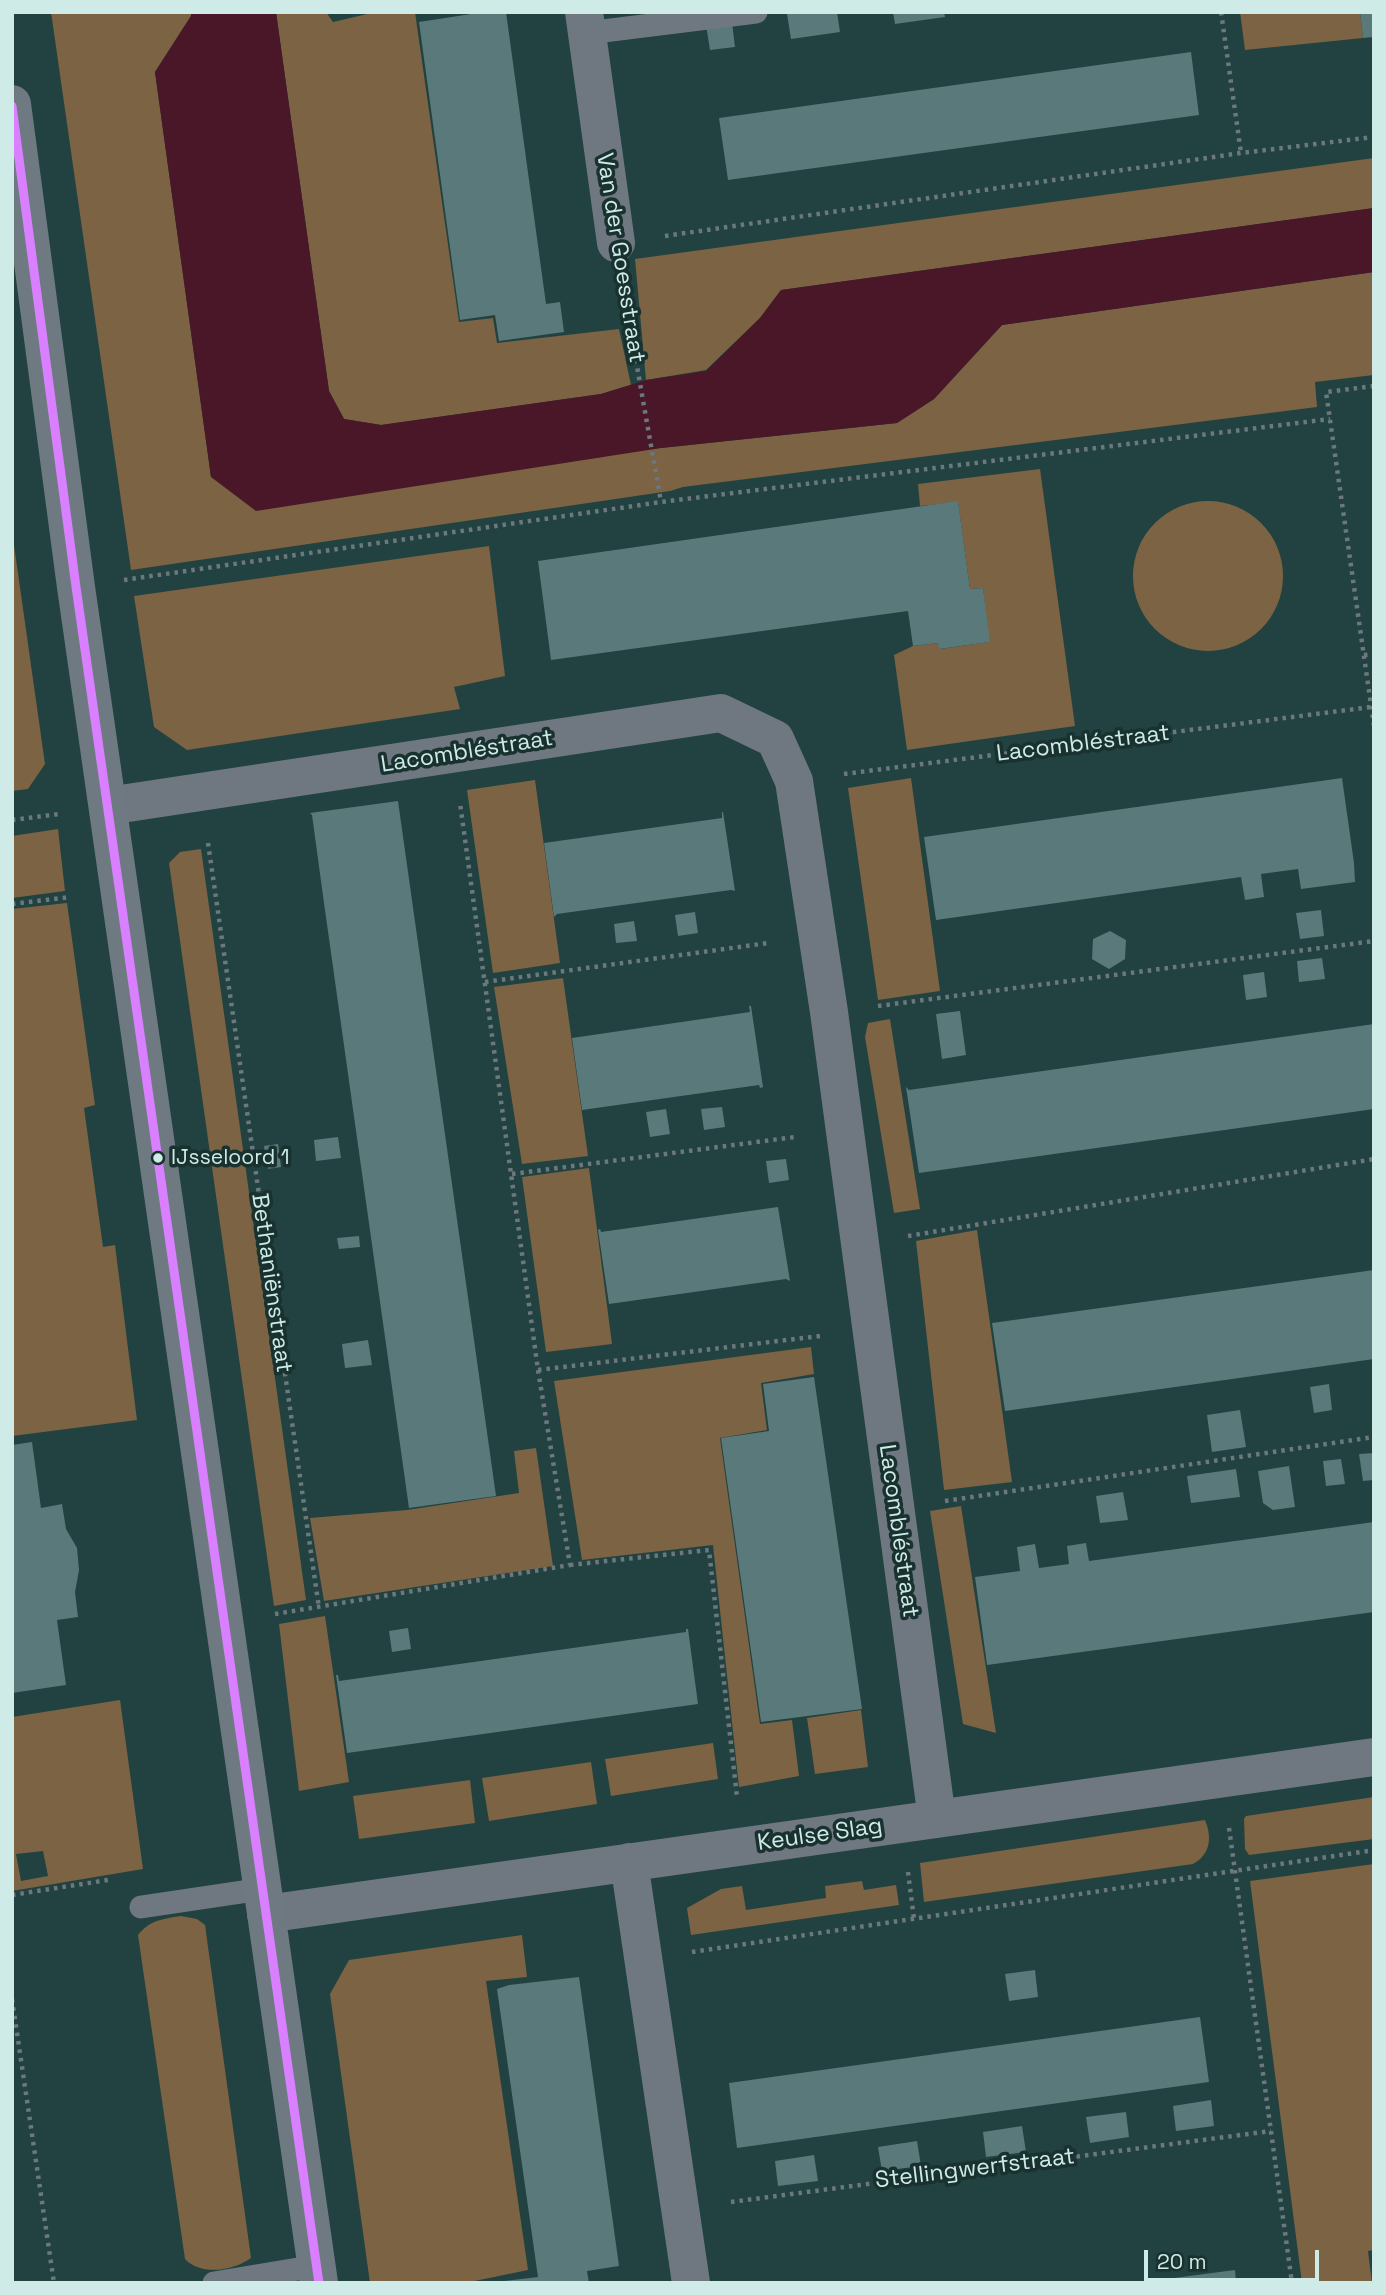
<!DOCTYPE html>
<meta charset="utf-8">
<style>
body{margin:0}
#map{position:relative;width:1386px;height:2295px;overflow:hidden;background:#214240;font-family:"Space Grotesk",sans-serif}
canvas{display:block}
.frame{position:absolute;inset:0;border:14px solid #ceebe7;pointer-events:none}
.scale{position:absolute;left:1144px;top:2250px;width:175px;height:32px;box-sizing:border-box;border:4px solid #ceebe7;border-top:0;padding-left:9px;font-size:21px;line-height:24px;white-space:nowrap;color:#ceebe7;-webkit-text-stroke:5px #19312f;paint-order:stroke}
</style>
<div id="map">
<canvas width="1386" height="2295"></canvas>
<div class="frame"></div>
<div class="scale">20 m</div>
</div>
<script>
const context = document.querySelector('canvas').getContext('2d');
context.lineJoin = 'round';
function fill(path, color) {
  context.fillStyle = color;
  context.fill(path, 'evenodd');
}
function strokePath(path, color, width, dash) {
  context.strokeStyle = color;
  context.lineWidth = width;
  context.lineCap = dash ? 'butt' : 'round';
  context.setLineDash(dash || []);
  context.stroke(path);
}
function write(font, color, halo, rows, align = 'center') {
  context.font = font + ' "Space Grotesk",sans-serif';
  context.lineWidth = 7;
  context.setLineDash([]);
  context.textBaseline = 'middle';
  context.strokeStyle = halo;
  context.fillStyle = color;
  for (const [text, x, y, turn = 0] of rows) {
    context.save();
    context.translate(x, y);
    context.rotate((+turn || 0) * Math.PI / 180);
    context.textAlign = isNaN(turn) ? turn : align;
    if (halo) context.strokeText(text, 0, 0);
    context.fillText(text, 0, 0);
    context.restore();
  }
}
fill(new Path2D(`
 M51 12H191V16L155 72 211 477 661 448 897 423 934 399 1002 325 1374 272V375L1315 382 1317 407 683 487 670 491 131 570Z
 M276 12H326L333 22 376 12H415L459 322 493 318 497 343 619 329 631 385 601 394 381 425 344 419 329 391Z
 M1240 12H1360L1363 38 1245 50Z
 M1374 158V208L781 290 760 318 706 370 646 380 635 259Z
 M1040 469 1075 726 907 750 894 655 913 646 938 643 940 649 989 642 983 588 970 589 958 502 920 506 918 484Z
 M1133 576a75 75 0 1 1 150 0a75 75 0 1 1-150 0Z
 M12 531 45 764 28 789 12 791Z
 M489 546 505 676 454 687 460 709 187 750 154 727 134 596Z
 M911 778 940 991 878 1000 848 788Z
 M535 780 560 963 493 973 467 790Z
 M58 829 65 891 12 898V836Z
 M201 849 306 1600 274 1606 169 863 180 852Z
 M67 903 95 1105 84 1108 103 1247 115 1245 137 1420 12 1436V909Z
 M563 978 588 1156 522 1164 494 987Z
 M890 1019 920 1209 894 1213 865 1037 868 1023Z
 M589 1168 612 1344 546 1352 522 1177Z
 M977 1230 1012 1482 944 1490 916 1241Z
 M811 1347 814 1374 761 1383 767 1430 720 1438 760 1724 792 1720 799 1776 739 1787 713 1545 582 1560 554 1381Z
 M536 1448 553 1566 324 1601 310 1518 407 1510 519 1493 514 1451Z
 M961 1506 996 1733 963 1724 930 1511Z
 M325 1616 349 1782 299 1791 279 1624Z
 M120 1700 143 1869 12 1891V1717ZM43 1851 48 1876 21 1881 16 1854Z
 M861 1710 868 1767 815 1774 807 1718Z
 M713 1743 718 1779 611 1796 605 1759Z
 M591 1762 597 1804 489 1821 482 1778Z
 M470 1780 475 1823 359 1839 353 1796Z
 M1374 1797V1839L1249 1855 1245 1849 1244 1819 1246 1816Z
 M1205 1820C1212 1837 1211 1854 1193 1864L924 1902 920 1863Z
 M1374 1864V2250L1368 2251 1372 2283H1302L1250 1881Z
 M862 1881 864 1890 896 1885 899 1905 691 1935 687 1908 721 1889 742 1886 746 1910 826 1898 825 1886Z
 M181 1916 197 1919 205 1925 251 2258C233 2271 201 2276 185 2259L138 1935C150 1920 162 1919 181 1916Z
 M522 1935 527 1977 486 1981 528 2270 465 2283H370L330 1994 349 1960Z`), '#7c6343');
fill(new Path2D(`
 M191 12H276L329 391 344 419 381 425 601 394 646 380 706 371 760 318 781 290 1374 208V272L1002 325 934 399 897 423 661 448 256 511 211 477 155 72 191 16Z`), '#491727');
fill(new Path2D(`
 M470 12H506L546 304 560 302 564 332 499 341 495 315 460 320 419 22 471 14Z
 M799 12H837L840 32 791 39 787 14Z
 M893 12H944L945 17 895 24Z
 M1360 12H1374V37L1363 38Z
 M732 22 735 47 710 50 706 25Z
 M1191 52 1199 115 728 180 719 118Z
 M958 501 970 589 983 588 990 642 939 649 938 643 913 646 908 611 551 660 538 561Z
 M1342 778 1354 863 1355 882 1301 889 1298 869 1261 874 1264 897 1245 900 1241 877 936 920 924 837Z
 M398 801 496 1496 409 1508 324 903 312 815 310 813Z
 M722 812H723L735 891 731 890 557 914 554 917 544 843 722 818Z
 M1321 910 1324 936 1300 939 1296 913Z
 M695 912 698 933 678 936 675 915Z
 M634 921 637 941 616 943 614 924Z
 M1110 931 1126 940 1125 959 1109 969 1092 959 1093 939Z
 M1322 958 1325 979 1299 982 1297 961Z
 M1264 972 1267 997 1246 1000 1243 975Z
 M749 1006H751L763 1087 760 1088 759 1085 582 1110 572 1038 750 1012Z
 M960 1011 966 1055 942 1059 936 1014Z
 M1374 1024V1109L919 1173 906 1087 909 1090Z
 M722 1107 725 1127 704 1130 701 1109Z
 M666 1109 670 1134 650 1137 646 1112Z
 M338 1137 341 1158 316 1161 314 1140Z
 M278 1144 281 1167 268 1169 264 1146Z
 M786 1159 789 1180 769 1183 766 1161Z
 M778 1207 790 1281 786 1279 609 1304 598 1230 600 1229 601 1232Z
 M359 1236 360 1247 339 1249 337 1238Z
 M1374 1270V1359L1005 1411 992 1323Z
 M368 1340 372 1365 345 1368 342 1344Z
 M814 1377 862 1709 761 1722 721 1438 769 1431 763 1384Z
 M1329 1384 1332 1410 1314 1413 1310 1387Z
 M1240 1410 1246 1447 1212 1452 1207 1415Z
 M32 1442 41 1508 62 1504 66 1529 77 1548 79 1570 75 1592 78 1617 57 1620 66 1685 12 1693V1445Z
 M1374 1453V1480L1363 1481 1359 1454Z
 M1341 1459 1345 1484 1326 1486 1323 1461Z
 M1289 1466 1295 1507 1273 1510 1263 1503 1258 1471Z
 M1236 1469 1240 1497 1191 1503 1187 1476Z
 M1123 1492 1128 1520 1100 1523 1096 1496Z
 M1374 1522V1612L987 1665 975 1577 1020 1571 1017 1547 1035 1544 1039 1568 1069 1564 1067 1546 1086 1543 1089 1561Z
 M408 1628 411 1649 392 1652 389 1631Z
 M686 1629H688L698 1704 347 1753 336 1675H338L339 1681 686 1632Z
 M1035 1970 1038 1997 1009 2001 1005 1974Z
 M579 1977 619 2266 587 2271 589 2283H504V2281L538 2277 497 1989 509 1985Z
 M1200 2017 1209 2082 737 2148 729 2083Z
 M1211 2100 1214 2126 1176 2131 1173 2106Z
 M1126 2112 1129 2137 1090 2143 1086 2117Z
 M1022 2126 1026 2152 986 2157 983 2132Z
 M917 2141 921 2166 882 2171 878 2147Z
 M814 2155 818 2181 778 2186 775 2161Z
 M1235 2270 1236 2283H1151V2281Z`), '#59797b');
strokePath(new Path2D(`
 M1221 12 1241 153
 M665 236 1241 153 1374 137
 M624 293 661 502
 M1374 386 1326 392 1374 726
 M124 580 661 502 1330 419
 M1364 655 1374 654
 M844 774 1371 707
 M12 820 59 814
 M208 843 319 1608
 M12 904 71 897
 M485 982 768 943
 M878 1006 1374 941
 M512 1174 795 1137
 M908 1236 1374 1159
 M538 1370 820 1336
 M945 1501 1374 1437
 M570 1565 709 1550 737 1797
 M275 1614 570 1565 538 1370 460 803
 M1229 1828 1292 2283
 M908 1872 914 1919
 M12 1895 108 1880
 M692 1952 1374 1850
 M12 1999 54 2283
 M731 2202 1271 2131`), '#6c787d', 4.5, [3.5, 5]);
strokePath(new Path2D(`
 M587 33 756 12
 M141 1907 262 1889
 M214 2283 316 2266`), '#6f7880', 23);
strokePath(new Path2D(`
 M584 12 616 243
 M108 806 721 713 775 739 794 781 829 1012 937 1819
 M629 1862 691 2283
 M266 1914 1374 1757`), '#6f7880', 38);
strokePath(new Path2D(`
 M12 104 76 587 319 2283`), '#6e7981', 38);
strokePath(new Path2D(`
 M12 106 76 587 319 2283`), '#d880ff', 9);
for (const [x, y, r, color] of [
 [158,1158,6,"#ceebe7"]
]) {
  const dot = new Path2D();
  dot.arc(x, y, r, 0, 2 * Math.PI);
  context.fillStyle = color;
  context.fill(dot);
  strokePath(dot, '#19312f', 2.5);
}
write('21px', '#ceebe7', '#19312f', [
 ["IJsseloord 1",171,1158]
], 'left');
write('23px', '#ceebe7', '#19312f', [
 ["Van der Goesstraat",620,258,81],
 ["Lacombléstraat",1083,744,-7],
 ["Lacombléstraat",467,752,-9],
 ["Bethaniënstraat",271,1283,82],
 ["Lacombléstraat",898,1531,82],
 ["Keulse Slag",820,1835,-8],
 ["Stellingwerfstraat",975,2169,-7]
]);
</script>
